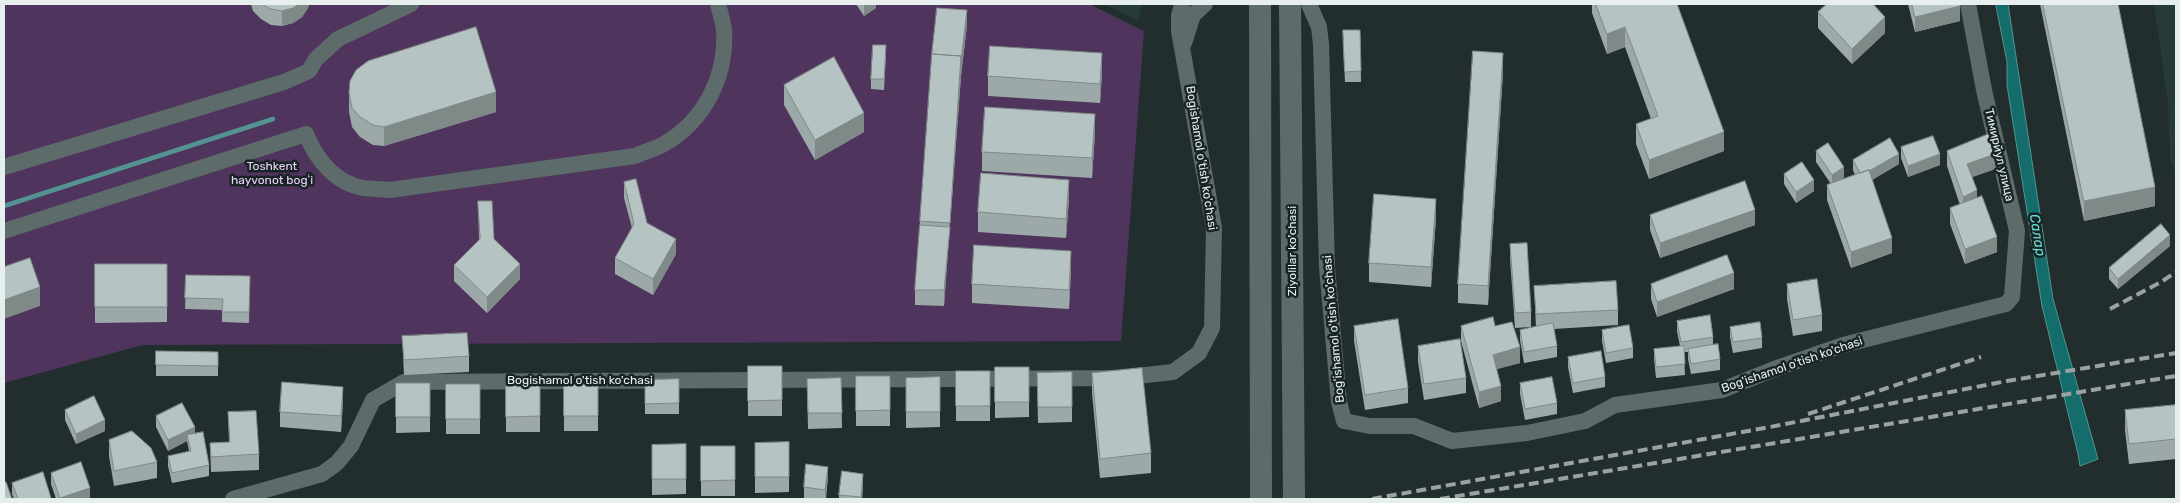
<!DOCTYPE html>
<meta charset="utf-8">
<style>
body{margin:0}
#map{position:relative;width:2180px;height:503px;overflow:hidden;background:#222e2e;font-family:Rubik,sans-serif}
canvas{display:block}
.frame{position:absolute;inset:0;border:5px solid #e7eeee;pointer-events:none}
</style>
<div id="map">
<canvas width="2180" height="503"></canvas>
<div class="frame"></div>
</div>
<script>
const context = document.querySelector('canvas').getContext('2d');
context.lineJoin = 'round';
function fill(path, color) {
  context.fillStyle = color;
  context.fill(path, 'evenodd');
}
function strokePath(path, color, width, dash) {
  context.strokeStyle = color;
  context.lineWidth = width;
  context.lineCap = dash ? 'butt' : 'round';
  context.setLineDash(dash || []);
  context.stroke(path);
}
function write(font, color, halo, rows, align = 'center') {
  context.font = font + ' Rubik,sans-serif';
  context.lineWidth = 5;
  context.setLineDash([]);
  context.textBaseline = 'middle';
  context.strokeStyle = halo;
  context.fillStyle = color;
  for (const [text, x, y, turn = 0] of rows) {
    context.save();
    context.translate(x, y);
    context.rotate((+turn || 0) * Math.PI / 180);
    context.textAlign = isNaN(turn) ? turn : align;
    if (halo) context.strokeText(text, 0, 0);
    context.fillText(text, 0, 0);
    context.restore();
  }
}
fill(new Path2D(`
 M1105 4H1142L1138 21Z
 M2154 4H2176V175L2170 160 2168 103Z`), '#253a39');
fill(new Path2D(`
 M4 4H1089L1144 31 1121 341 142 345 4 383Z`), '#4f345d');
const water = new Path2D(`
 M1996 4H2008L2053 299 2098 459 2080 466 2078 454 2042 306 2007 85V62Z`);
fill(water, '#146d6a');
strokePath(water, '#539492', 1);
strokePath(new Path2D(`
 M4 206 273 119`), '#539492', 4.5);
strokePath(new Path2D(`
 M1309 4 1319 27 1321 44 1327 267 1339 402 1344 421 1370 426H1414L1452 441 1527 433 1585 421 1615 405 1722 390 1777 368 1843 345 2006 304 2012 297 2017 231 1984 90 1968 4
 M1184 43 1193 15 1205 4
 M4 167 284 82 309 71 316 59 338 39 411 4
 M4 231 306 134C316 159 335 183 363 188 372 189 381 189 390 190L635 156C644 152 655 149 664 144 704 121 727 77 724 30 723 22 720 12 718 4
 M233 499 322 474 337 463 351 446 373 400 404 382 1119 378 1173 372 1199 353 1212 328 1214 228 1179 31V16L1182 4`), '#5d6b6a', 16);
strokePath(new Path2D(`
 M1260 4 1261 499
 M1290 4 1294 499`), '#5d6b6a', 22);
strokePath(new Path2D(`
 M2110 309 2161 282 2176 272
 M1808 414 1981 357
 M1372 499 1770 427 2007 381 2176 353
 M1440 499 2176 376`), '#9aa3a3', 4, [10, 5]);
fill(new Path2D(`
 M251 4H309L308 8 302 17 293 23 282 26 271 25 261 19 253 11Z
 M856 4H876V8L864 16Z
 M1592 4H1677L1724 151 1649 179 1636 144V124L1651 119 1625 47 1607 54 1592 13Z
 M1908 4H1960V21L1915 32Z
 M2040 4H2118L2155 206 2084 221Z
 M1818 12 1885 33 1852 64 1818 28Z
 M967 25 961 76 944 306 915 305V290L920 221Z
 M1360 30 1361 82H1345L1343 41Z
 M886 56 884 90 871 89V79Z
 M1503 72 1488 305 1458 303V284Z
 M1102 73 1100 103 988 96V76Z
 M784 85 864 132 815 160 784 105Z
 M349 93 496 112 384 146 373 145 360 137 352 127 349 112Z
 M1095 133 1092 178 982 171V152Z
 M1901 147 1940 165 1908 177 1901 158Z
 M1816 151 1844 178 1839 181 1855 175 1853 170V160L1899 164 1872 180 1892 253 1851 268 1827 200V185L1831 184 1816 162Z
 M1947 151 1998 168 1972 177 1977 198 1997 252 1965 264 1950 224V208L1960 205 1947 166Z
 M1784 174 1814 191 1796 203 1784 184Z
 M624 182 647 223 676 254 653 295 615 274V258L632 228 624 198Z
 M1069 199 1066 238 978 232V212Z
 M478 201 494 239 520 279 487 313 454 281V265L479 240Z
 M1650 215 1755 225 1660 258 1650 230Z
 M1436 218 1431 287 1369 282V263Z
 M1510 244 1531 312V327L1515 328 1510 259Z
 M2170 246 2118 289 2109 279V268Z
 M95 264H167V322L95 323Z
 M1071 271 1069 309 972 303V284Z
 M186 275 250 276 249 323 222 322V310L185 309Z
 M1651 284 1734 289 1657 317 1651 299Z
 M1787 284 1822 315V331L1793 336 1787 299Z
 M1534 286 1618 310V325L1554 329 1557 346V357L1524 363 1520 340V330L1536 327Z
 M1677 321 1713 337V345L1720 359V370L1691 374 1688 359V352H1684L1685 375 1656 378 1654 359V349L1680 346 1677 331Z
 M1354 326 1408 388V403L1365 410 1354 341Z
 M1461 326H1495L1520 363 1497 369 1501 401 1479 408 1461 341Z
 M1730 327 1762 338V348L1733 353 1730 337Z
 M1602 330 1633 348V358L1606 363 1602 341Z
 M402 336 469 356V372L404 375Z
 M1418 346 1466 378V393L1424 400 1418 362Z
 M156 351 218 352V376H156Z
 M1568 357 1605 377V387L1573 393 1568 367Z
 M748 366H782V416H748Z
 M995 367H1029V417L995 418Z
 M956 371H990V421H956Z
 M1072 372V422L1038 423 1037 373Z
 M1092 373 1151 453V473L1100 478 1092 393Z
 M856 376H890V426H856Z
 M940 377V427L906 428V378Z
 M841 378 842 428 808 429 807 379Z
 M679 379V414H645V380Z
 M564 381H598V431H564Z
 M506 382H540V432H506Z
 M396 383H430V432L396 433Z
 M1520 383 1557 403V414L1525 420 1520 394Z
 M446 384H480V434H446Z
 M343 402 341 432 280 427V412Z
 M2176 405V459L2129 464 2125 430V410Z
 M65 410 105 431 76 444 65 420Z
 M228 412 259 454V470L211 472 210 443 229 442Z
 M156 416 195 434 209 465V476L172 483 168 466V456L189 451 187 441 168 451 156 427Z
 M109 440 157 462V478L114 486 109 456Z
 M789 442V492L755 493V443Z
 M686 444V494L652 495V445Z
 M701 446H735V496H701Z
 M51 473 90 498 87 499H56L51 484Z
 M828 477 826 499H815L804 498V487Z
 M12 483 51 499H14L12 494Z
 M863 485 862 499H839V495Z`), '#9ca9a8');
fill(new Path2D(`
 M299 4H309L308 8 302 17 293 23 282 26V11Z
 M867 4H876V8L864 16V6Z
 M1960 6V21L1915 32V17Z
 M967 10V25L961 76 944 306V290L961 56Z
 M1885 17V33L1852 64V49Z
 M1625 27V47L1607 54V34Z
 M1102 53V73L1100 103V84Z
 M1503 53V72L1488 305V286Z
 M496 92V112L384 146V127Z
 M864 113V132L815 160V140Z
 M1095 114V133L1092 178V158Z
 M1724 132V151L1649 179V160Z
 M1998 153V168L1967 179V164Z
 M1899 154V164L1862 186V175Z
 M1940 154V165L1908 177V166Z
 M1844 167V178L1832 186V175Z
 M1069 180V199L1066 238V219Z
 M1814 180V191L1796 203V192Z
 M2155 187V206L2084 221V201Z
 M1977 190V206L1963 212V197Z
 M1436 199V218L1431 287V267Z
 M1755 210V225L1660 258V243Z
 M2170 235V246L2118 289V279Z
 M1997 237V252L1965 264V249Z
 M1892 238V253L1851 268V252Z
 M676 239V254L653 295V279Z
 M1071 251V271L1069 309V290Z
 M520 264V279L487 313V297Z
 M1734 273V289L1657 317V302Z
 M40 287V306L4 319V300Z
 M1520 347V363L1493 370V355Z
 M1501 386V401L1479 408V392Z
 M343 387V402L341 432V416Z
 M105 420V431L76 444V434Z
 M195 427V437L187 435V441L168 451V440Z
 M828 467V477L825 499V490Z
 M863 474V485L862 499H861Z
 M90 488V498L87 499H60V498Z`), '#7f8988');
const building = new Path2D(`
 M261 4H260H299L293 8 282 11 271 9Z
 M1596 4H1677L1724 132 1649 160 1636 124 1658 116 1625 27 1607 34Z
 M1827 4H1873L1885 17 1852 49 1818 12Z
 M1912 4H1960V6L1915 17Z
 M2043 4H2118L2155 187 2084 201Z
 M937 8 967 10 961 61V56L932 54Z
 M476 27 496 92 384 127 373 125 360 117 352 108 349 93 350 81 356 70 368 61Z
 M1343 30H1360L1361 71 1345 72Z
 M873 45H886L884 79H871Z
 M990 46 1102 53 1100 84 988 76Z
 M1473 51 1503 53 1488 286 1458 284Z
 M932 54 961 56 950 223 920 221Z
 M834 57 864 113 815 140 784 85Z
 M985 107 1095 114 1092 158 982 152Z
 M1991 133 1998 153 1967 164 1977 190 1963 197 1947 151Z
 M1933 136 1940 154 1908 166 1901 147Z
 M1890 138 1899 154 1869 171V170L1860 173 1853 160Z
 M1828 143 1844 167 1832 175 1816 151Z
 M1802 162 1814 180 1796 192 1784 174Z
 M1869 170 1892 238 1851 252 1827 185Z
 M981 173 1069 180 1066 219 978 212Z
 M636 179 647 223 676 239 653 279 615 258 634 224 624 182Z
 M1745 181 1755 210 1660 243 1650 215Z
 M1374 194 1436 199 1431 267 1369 263Z
 M1982 196 1997 237 1965 249 1950 208Z
 M478 201H492L494 239 520 264 487 297 454 265 480 239Z
 M2161 224 2170 235 2118 279 2109 268Z
 M920 225 950 227 944 290H915Z
 M1527 243 1531 312 1515 313 1510 244Z
 M974 245 1071 251 1069 290 972 284Z
 M1727 255 1734 273 1657 302 1651 284Z
 M30 258 40 287 4 300V267Z
 M95 264H167V307H95Z
 M186 275 250 276 249 312H222L223 299 185 298Z
 M1817 279 1822 315 1793 320 1787 284Z
 M1616 281 1618 310 1536 314 1534 286Z
 M1710 315 1713 337 1681 342 1677 321Z
 M1493 317 1495 326 1512 322 1520 347 1493 355 1501 386 1479 392 1461 326Z
 M1398 319 1408 388 1365 395 1354 326Z
 M1760 322 1762 338 1733 342 1730 327Z
 M1553 323 1557 346 1524 352 1520 330Z
 M1629 325 1633 348 1606 353 1602 330Z
 M467 333 469 356 404 360 402 336Z
 M1460 339 1466 378 1424 384 1418 346Z
 M1718 344 1720 359 1691 364 1688 349Z
 M1684 346 1685 364 1656 367 1654 349Z
 M156 351 218 352V366L156 365Z
 M1601 351 1605 377 1573 383 1568 357Z
 M748 366H782V400L748 401Z
 M995 367H1029V402H995Z
 M1142 368 1151 453 1100 459 1092 373Z
 M956 371H990V406H956Z
 M1072 372V407H1038L1037 373Z
 M856 376H890V410L856 411Z
 M940 377V412H906V378Z
 M1552 377 1557 403 1525 409 1520 383Z
 M841 378 842 413H808L807 379Z
 M679 379V403L645 404V380Z
 M564 381H598V416H564Z
 M282 382 343 387 341 416 280 412Z
 M506 382H540V416L506 417Z
 M396 383H430V417H396Z
 M446 384H480V419H446Z
 M94 396 105 420 76 434 65 410Z
 M182 403 195 427 168 440 156 416Z
 M2176 405V439L2129 444 2125 410Z
 M256 411 259 454 211 457 210 443 230 442 228 412Z
 M132 431 151 448 157 462 114 471 109 440Z
 M203 432 209 465 172 473 168 456 191 451 187 435Z
 M789 442V477H755V443Z
 M686 444V479H652V445Z
 M701 446H735V480L701 481Z
 M81 462 90 488 60 498 51 473Z
 M806 464 828 467 825 490 804 487Z
 M842 471 863 474 861 497 839 495Z
 M43 472 51 498 46 499H18L12 483Z
 M6 482 12 499H4V483Z`);
fill(building, '#b5c4c3');
strokePath(building, '#7f8988', 1);
write('12px', '#e7eeee', '#182424', [
 ["Тимирйул улица",1999,155,77],
 ["Bogishamol o'tish ko'chasi",1201,158,81],
 ["Ziyolilar ko'chasi",1293,251,-90],
 ["Bog'ishamol o'tish ko'chasi",1334,329,-95],
 ["Bog'ishamol o'tish ko'chasi",1792,365,-19],
 ["Bogishamol o'tish ko'chasi",580,381]
]);
write('12px', '#ecd1fc', '#182424', [
 ["Toshkent",272,167],
 ["hayvonot bogʻi",272,181]
]);
write('italic 14px', '#6be2dd', '#182424', [
 ["Салар",2037,235,81]
]);
</script>
